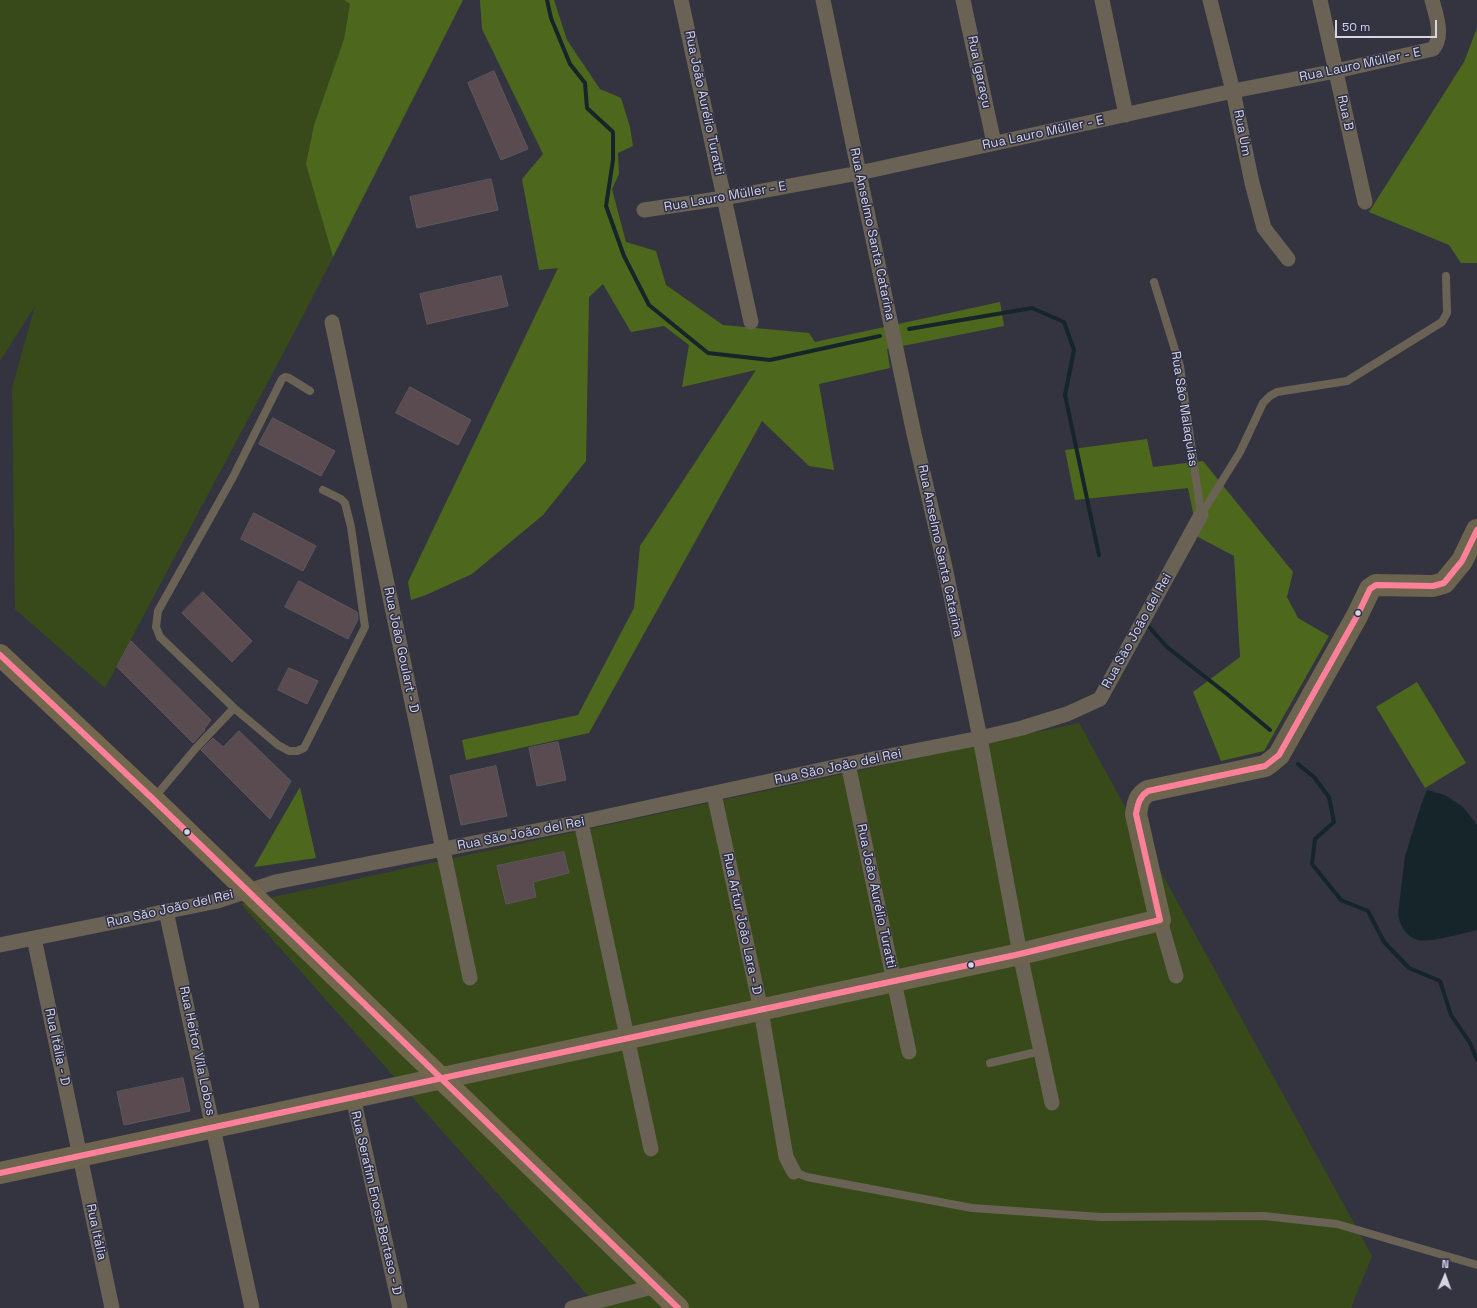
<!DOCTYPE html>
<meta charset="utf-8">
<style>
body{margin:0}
#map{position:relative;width:1477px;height:1308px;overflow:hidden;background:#343441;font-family:"Space Grotesk",sans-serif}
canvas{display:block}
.north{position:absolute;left:1425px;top:1256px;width:40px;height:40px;-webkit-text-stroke:3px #2e2e47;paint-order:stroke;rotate:2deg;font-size:11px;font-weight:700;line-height:16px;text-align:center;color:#d4d5e5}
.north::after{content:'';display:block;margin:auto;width:14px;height:18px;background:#d4d5e5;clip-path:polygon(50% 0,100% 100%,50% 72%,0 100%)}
.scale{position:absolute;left:1335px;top:20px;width:102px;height:18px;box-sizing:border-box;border:2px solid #d4d5e5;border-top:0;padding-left:5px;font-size:12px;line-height:14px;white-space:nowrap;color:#d4d5e5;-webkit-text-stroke:3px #2e2e47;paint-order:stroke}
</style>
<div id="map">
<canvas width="1477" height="1308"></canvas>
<div class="north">N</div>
<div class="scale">50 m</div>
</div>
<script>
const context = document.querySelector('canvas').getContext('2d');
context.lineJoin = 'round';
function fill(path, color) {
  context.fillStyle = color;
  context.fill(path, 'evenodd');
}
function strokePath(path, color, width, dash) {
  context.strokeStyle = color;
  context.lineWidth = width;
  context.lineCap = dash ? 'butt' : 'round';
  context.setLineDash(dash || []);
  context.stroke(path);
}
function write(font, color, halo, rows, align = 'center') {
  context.font = font + ' "Space Grotesk",sans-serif';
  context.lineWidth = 3;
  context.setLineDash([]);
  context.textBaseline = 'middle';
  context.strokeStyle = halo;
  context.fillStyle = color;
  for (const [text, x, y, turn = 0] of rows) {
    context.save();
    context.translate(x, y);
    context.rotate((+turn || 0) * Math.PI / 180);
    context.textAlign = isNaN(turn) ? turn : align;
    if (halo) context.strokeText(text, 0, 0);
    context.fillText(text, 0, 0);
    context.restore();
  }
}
fill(new Path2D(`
 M0 0H344L350 4 344 39 314 125 307 164 333 257 304 314 105 688 15 609 12 388 35 306 0 361Z
 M1079 723 1372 1256 1351 1308H599L241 904Z`), '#384a19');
fill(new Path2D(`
 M344 0H463L333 257 306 164 314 125 344 39 350 4Z
 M480 0H554L567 40 600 89 621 98 630 127 633 146 618 153 619 174 612 189 626 242 656 251 666 285 723 325 809 333 815 342 1000 302 1004 326 887 349 890 368 819 384 834 470 809 466 762 421 589 733 466 760 462 740 578 715 634 608 640 546 756 370 682 387 689 345 664 326 631 332 603 284 589 297 586 461 543 515 472 574 426 595 411 600 408 582 558 268 539 270 522 179 543 154 482 29Z
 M1477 28V263H1461L1449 245 1369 212 1464 62Z
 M1147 439 1153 467 1203 461 1293 572 1287 597 1298 618 1329 636 1264 751 1221 761 1193 692 1240 657 1234 556 1198 537 1188 488 1075 500 1065 450Z
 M1417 682 1466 763 1425 788 1376 707Z
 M300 787 316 858 254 867Z`), '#4d681d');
fill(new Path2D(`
 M1427 790 1445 795 1463 807 1477 825V930C1463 933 1431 943 1418 940 1406 937 1400 926 1398 914L1405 856 1421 805Z`), '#16252a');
strokePath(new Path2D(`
 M547 0 551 18 570 64 585 83 587 108 613 132V160L606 206 624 256 649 305 708 353 770 360 880 336
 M909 329 1032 308 1064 322 1074 350 1065 395 1099 555
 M1149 627 1167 647 1227 694 1270 730
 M1298 764 1314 777 1329 797 1334 822 1315 839 1312 864 1341 900 1368 911 1384 942 1409 968 1440 981 1451 1015 1470 1043 1477 1060`), '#16252a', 4);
const building = new Path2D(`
 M494 71 528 149 501 160 468 83Z
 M491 179 498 210 417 228 410 197Z
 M501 276 508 306 427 324 420 294Z
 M410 387 471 420 458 445 396 413Z
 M273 418 335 451 321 476 259 444Z
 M254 513 316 546 303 571 241 539Z
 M299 581 357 612 358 619 348 639 285 607Z
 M203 592 252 641 232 662 182 613Z
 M131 641 211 720 204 729 205 730 193 743 117 667Z
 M289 668 318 681 307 704 278 690Z
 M239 731 291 781 270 819 201 750 213 738 223 747Z
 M558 742 566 780 537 786 529 748Z
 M496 766 507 816 461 825 450 776Z
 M564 852 569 873 533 882 536 897 506 904 497 866Z
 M183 1078 190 1111 124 1125 117 1092Z`);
fill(building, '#5a4b50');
strokePath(building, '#5e585c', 1);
strokePath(new Path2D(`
 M1154 282 1180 366 1201 515
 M310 391 289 378 285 377 282 379 233 477 158 611 156 627 160 637 234 708 278 745 289 751H297L304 748 365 627 351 527 345 503 341 499 323 490
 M1201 515 1240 452 1263 403 1270 396 1277 392 1347 381 1442 322 1447 313 1446 276
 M154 798 196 748 234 708
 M990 1063 1041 1051
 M794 1172 807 1177 972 1208 1101 1217 1264 1216 1337 1224 1477 1265`), '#696255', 8);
strokePath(new Path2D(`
 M681 0 751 322
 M823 0 859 173 914 434 945 567 980 738 1020 954 1052 1103
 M963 0 994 143
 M1102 0 1126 115
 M1210 0 1233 91 1252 183 1264 228 1288 259
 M1320 0 1365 202
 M644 210 724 198 859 173 1233 91 1336 71 1433 49C1444 36 1436 15 1432 0
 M332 322 470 978
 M848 764 909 1052
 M714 794 761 1010 786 1157 794 1172
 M581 822 651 1149
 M166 911 252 1308
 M1160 920 1176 976
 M34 938 112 1308
 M0 945 218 901 275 882 581 822 848 764 980 738 1022 728 1067 714 1100 699 1201 515
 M353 1097 400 1308
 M572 1308 656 1286`), '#696255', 15);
strokePath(new Path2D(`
 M0 1173 1020 954 1160 920 1136 814C1138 803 1138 797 1148 791L1265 766 1272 761 1279 755 1357 616 1370 589 1376 585 1433 586 1444 583 1462 561 1477 530`), '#6c644f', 22);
strokePath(new Path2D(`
 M0 655 153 799 678 1308`), '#72674d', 22);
strokePath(new Path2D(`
 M0 655 153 799 678 1308
 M0 1173 1020 954 1160 920 1136 814C1138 804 1139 797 1148 791L1265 766 1279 755 1357 616 1370 589 1376 585 1433 586 1444 583 1462 561 1477 530`), '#ff8098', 6);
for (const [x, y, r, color] of [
 [1358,613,3.5,"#d4d5e5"],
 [187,832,3.5,"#d4d5e5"],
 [971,965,3.5,"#d4d5e5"]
]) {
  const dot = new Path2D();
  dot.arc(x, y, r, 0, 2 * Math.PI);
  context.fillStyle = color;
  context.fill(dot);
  strokePath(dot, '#2e2e47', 1.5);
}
write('13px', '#d4d5e5', '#2e2e47', [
 ["Rua Lauro Müller - E",1360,65,-12],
 ["Rua Igaraçu",979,72,78],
 ["Rua João Aurélio Turatti",704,103,78],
 ["Rua B",1345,113,78],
 ["Rua Lauro Müller - E",1043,133,-12],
 ["Rua Um",1242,133,79],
 ["Rua Lauro Müller - E",725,197,-10],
 ["Rua Anselmo Santa Catarina",872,234,78],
 ["Rua São Malaquias",1184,409,81],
 ["Rua Anselmo Santa Catarina",940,551,78],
 ["Rua São João del Rei",1137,631,-61],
 ["Rua João Goulart - D",401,650,78],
 ["Rua São João del Rei",838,767,-12],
 ["Rua São João del Rei",521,834,-11],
 ["Rua João Aurélio Turatti",876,896,78],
 ["Rua São João del Rei",170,909,-13],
 ["Rua Artur João Lara - D",742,924,78],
 ["Rua Itália - D",57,1047,78],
 ["Rua Heitor Vila Lobos",197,1051,78],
 ["Rua Serafim Enoss Bertaso - D",376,1203,77],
 ["Rua Itália",96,1232,78]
]);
</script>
